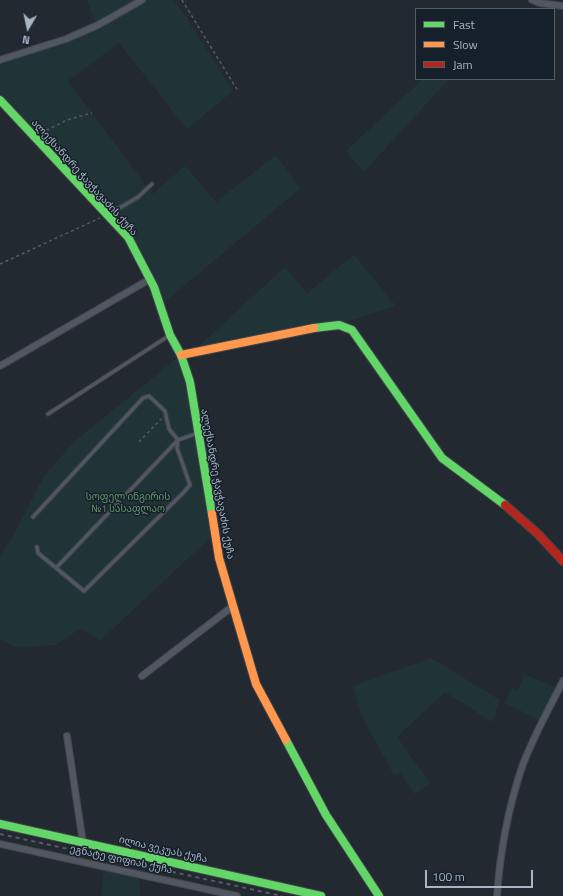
<!DOCTYPE html>
<meta charset="utf-8">
<style>
body{margin:0}
#map{position:relative;width:563px;height:896px;overflow:hidden;background:#232930;font-family:"Titillium Web",sans-serif}
canvas{display:block}
.legend{position:absolute;left:415px;top:8px;width:140px;height:72px;box-sizing:border-box;background:#16202b;border:1px solid #515c69;margin:0;padding:5px 7px;list-style:none;font-size:12px;color:#a9b5c5}
.legend li{display:flex;align-items:center;gap:8px;height:20px}
.legend b{width:20px;border:1px solid #515c69}
.north{position:absolute;left:8px;top:8px;width:40px;height:40px;-webkit-text-stroke:3px #16202b;paint-order:stroke;rotate:189deg;font-size:11px;font-weight:700;line-height:16px;text-align:center;color:#a9b5c5}
.north::after{content:'';display:block;margin:auto;width:14px;height:18px;background:#a9b5c5;clip-path:polygon(50% 0,100% 100%,50% 72%,0 100%)}
.scale{position:absolute;left:425px;top:870px;width:108px;height:18px;box-sizing:border-box;border:2px solid #a9b5c5;border-top:0;padding-left:5px;font-size:12px;line-height:14px;white-space:nowrap;color:#a9b5c5;-webkit-text-stroke:3px #16202b;paint-order:stroke}
</style>
<div id="map">
<canvas width="563" height="896"></canvas>
<ul class="legend">
<li><b style="height:5px;background:#63d668"></b>Fast</li>
<li><b style="height:5px;background:#ff974d"></b>Slow</li>
<li><b style="height:5px;background:#b3261e"></b>Jam</li>
</ul>
<div class="north">N</div>
<div class="scale">100 m</div>
</div>
<script>
const context = document.querySelector('canvas').getContext('2d');
context.lineJoin = 'round';
function fill(path, color) {
  context.fillStyle = color;
  context.fill(path, 'evenodd');
}
function strokePath(path, color, width, dash) {
  context.strokeStyle = color;
  context.lineWidth = width;
  context.lineCap = dash ? 'butt' : 'round';
  context.setLineDash(dash || []);
  context.stroke(path);
}
function write(font, color, halo, rows, align = 'center') {
  context.font = font + ' "Titillium Web","Noto Sans Georgian",sans-serif';
  context.lineWidth = 3;
  context.setLineDash([]);
  context.textBaseline = 'middle';
  context.strokeStyle = halo;
  context.fillStyle = color;
  for (const [text, x, y, turn = 0] of rows) {
    context.save();
    context.translate(x, y);
    context.rotate((+turn || 0) * Math.PI / 180);
    context.textAlign = isNaN(turn) ? turn : align;
    if (halo) context.strokeText(text, 0, 0);
    context.fillText(text, 0, 0);
    context.restore();
  }
}
fill(new Path2D(`
 M87 0H174L199 37 233 91 187 129 119 43 68 81 152 194 185 166 216 202 276 155 301 188 160 306 128 237 0 100V60L98 24 92 14Z
 M423 79H449L364 172 346 151Z
 M354 255 396 306 338 324 191 353 285 267 307 293Z
 M181 355 215 533 100 641 81 628 56 645 16 647 0 639V555L12 538 44 476 75 441Z
 M431 658 500 700 492 722 445 692 397 737 430 783 415 794 400 773 394 775 361 715 353 686Z
 M524 674 559 689 543 722 505 703 512 689 518 691Z
 M104 867 139 874 140 896H101Z`), '#203437');
const lane = new Path2D(`
 M108 215 138 197 152 184
 M48 414 170 335
 M33 517 143 398 149 396 165 411 169 429 178 440 177 448 190 485 183 493 84 591 38 553 37 547
 M56 568 178 440 198 433`);
const street = new Path2D(`
 M532 0 540 3 563 6
 M0 60 66 39 98 25 142 0
 M0 366 150 279
 M142 676 233 606
 M67 736 83 843
 M0 844 237 896
 M497 896C500 852 508 809 522 767 533 737 549 709 563 681`);
const fast = new Path2D(`
 M0 100 128 237 154 287 170 335 181 355 190 382 212 514
 M314 328 339 325 352 330 442 458 505 505
 M286 740 326 815 379 896
 M0 824 321 896`);
const slow = new Path2D(`
 M181 355 314 328
 M212 514 219 558 256 684 286 740`);
const jam = new Path2D(`
 M505 505 538 534 563 561`);
strokePath(lane, '#40454b', 5);
strokePath(street, '#40454b', 8);
strokePath(fast, '#40454b', 10);
strokePath(slow, '#40454b', 10);
strokePath(jam, '#40454b', 10);
strokePath(new Path2D(`
 M182 0 238 91
 M41 133 67 120 92 113
 M0 264 100 218
 M139 442 161 419`), '#555c63', 1.5, [3, 3]);
strokePath(lane, '#515760', 3);
strokePath(street, '#515760', 6);
strokePath(fast, '#63d668', 8);
strokePath(slow, '#ff974d', 8);
strokePath(jam, '#b3261e', 8);
strokePath(new Path2D(`
 M0 834 282 896`), '#555b63', 2, [4, 4]);
write('10px', '#a9b5c5', '#16202b', [
 ["ალექსანდრე ჭავჭავაძის ქუჩა",84,178,48],
 ["ალექსანდრე ჭავჭავაძის ქუჩა",217,484,80],
 ["ილია ვეკუას ქუჩა",163,850,13],
 ["ეგნატე ფიფიას ქუჩა",121,860,12]
]);
write('10px', '#60966a', '#16202b', [
 ["სოფელ ინგირის",128,498],
 ["№1 სასაფლაო",128,510]
]);
</script>
